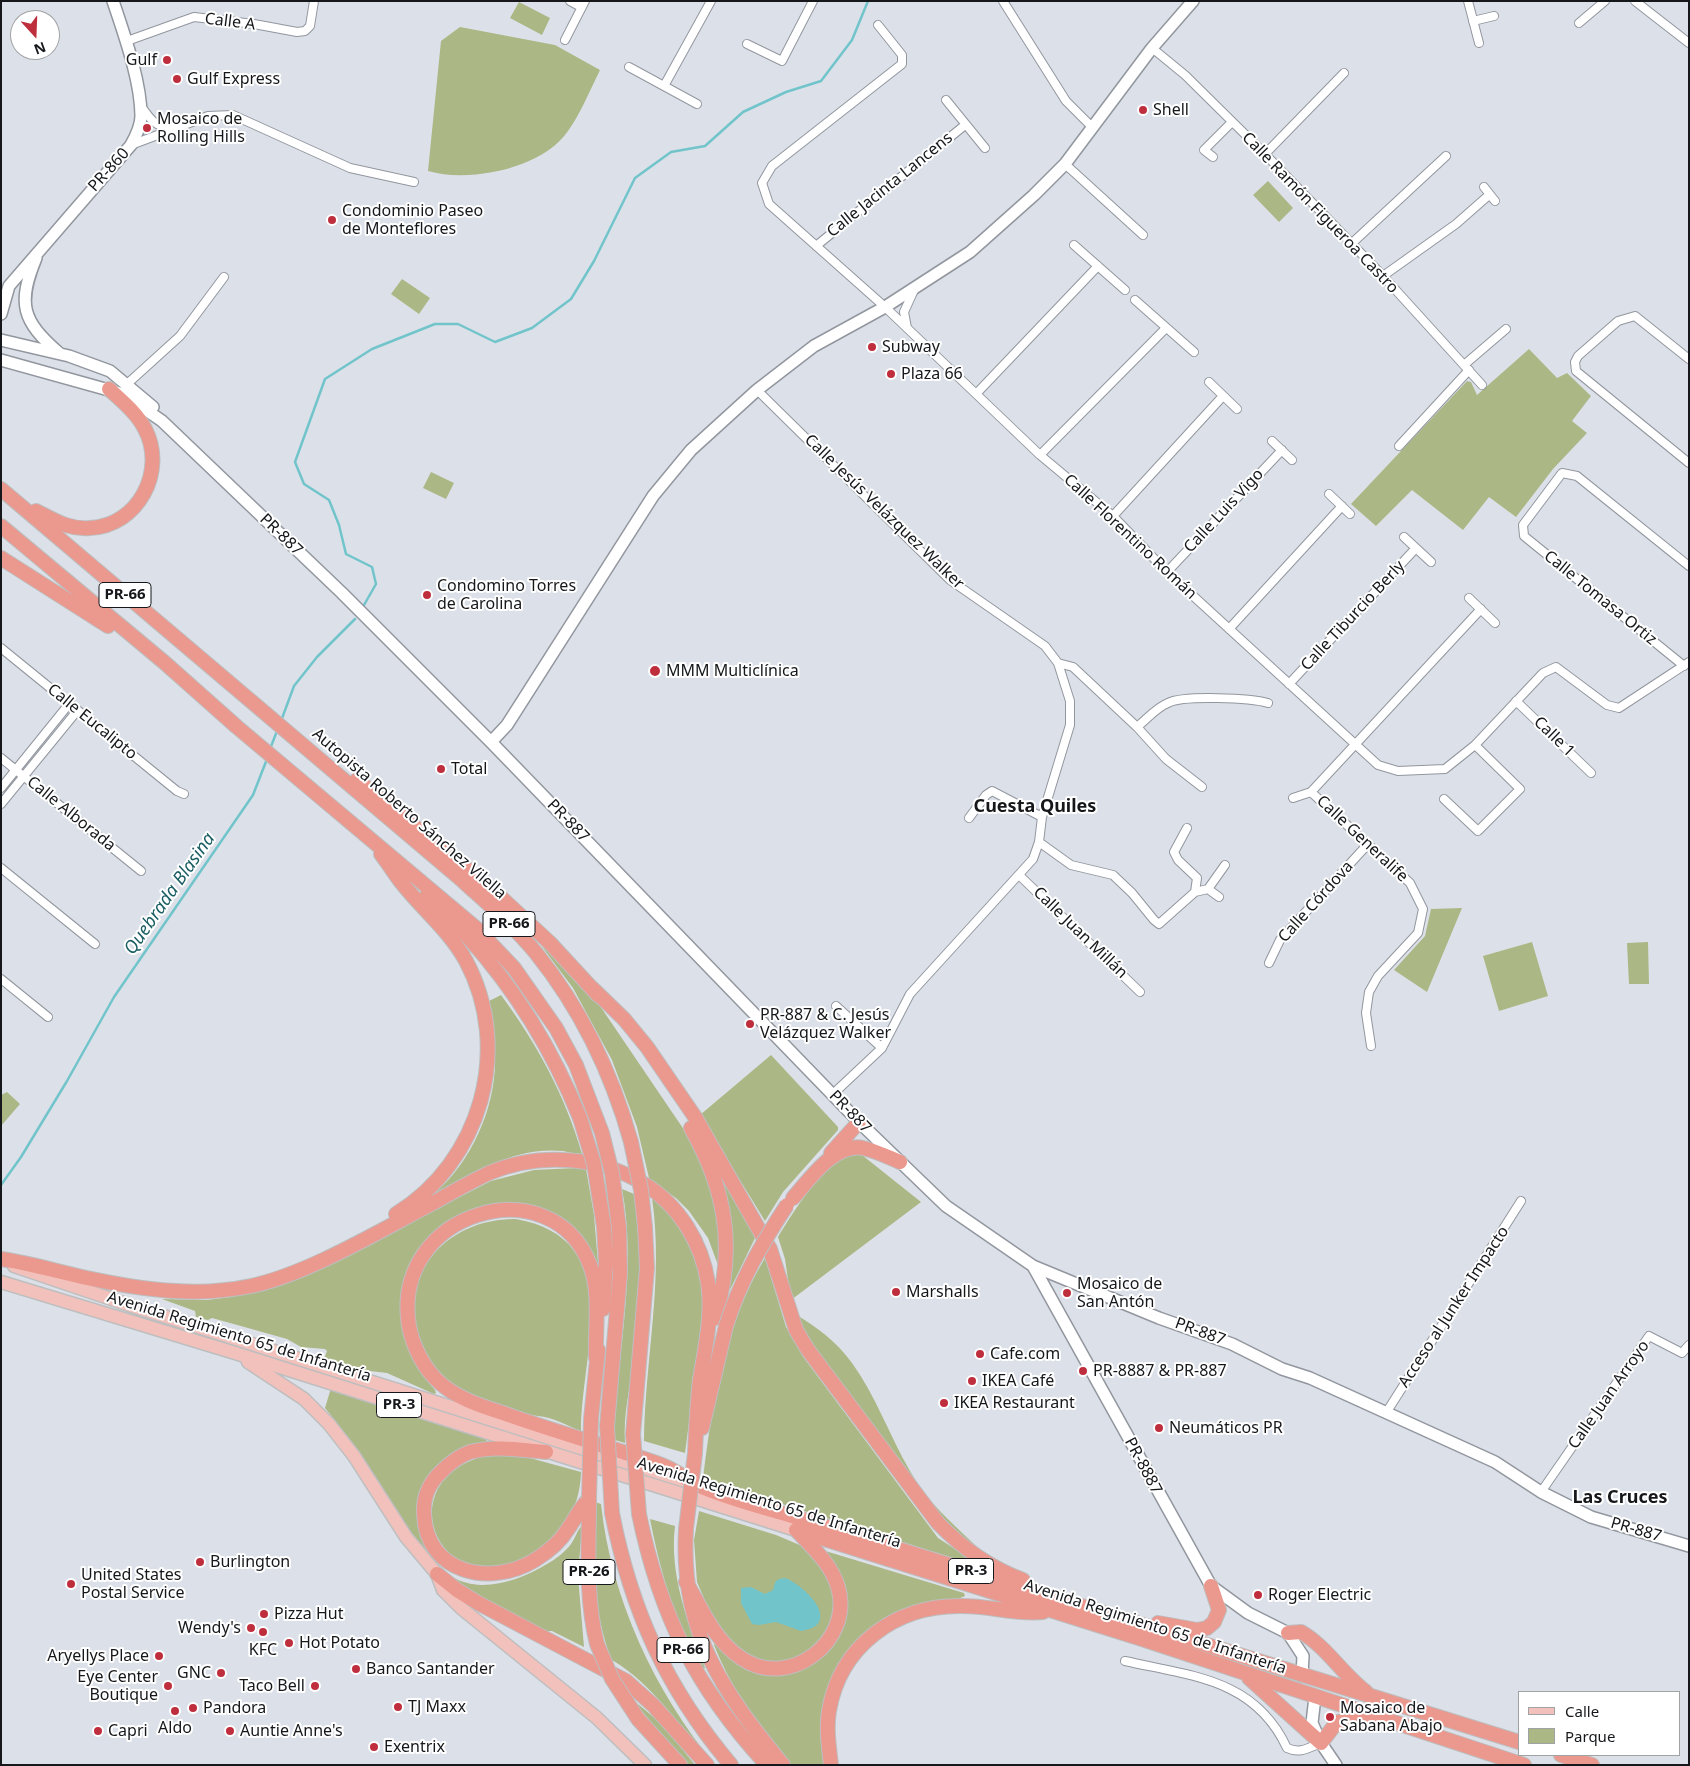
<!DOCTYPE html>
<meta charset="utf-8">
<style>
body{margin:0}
#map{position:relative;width:1690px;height:1766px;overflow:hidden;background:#dce1e9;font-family:"Noto Sans",sans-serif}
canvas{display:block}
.frame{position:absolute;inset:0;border:2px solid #15171a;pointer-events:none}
.legend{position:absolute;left:1518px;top:1691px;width:162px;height:65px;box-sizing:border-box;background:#fff;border:1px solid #a1a2a3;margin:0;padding:6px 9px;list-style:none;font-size:15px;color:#15171a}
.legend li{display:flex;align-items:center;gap:10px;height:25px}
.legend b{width:25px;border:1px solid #a1a2a3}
.north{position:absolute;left:10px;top:10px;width:50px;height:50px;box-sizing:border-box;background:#fff;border:1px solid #a1a2a3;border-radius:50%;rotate:160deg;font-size:14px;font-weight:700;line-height:20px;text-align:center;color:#15171a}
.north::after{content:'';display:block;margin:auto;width:18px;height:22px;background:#be2e3c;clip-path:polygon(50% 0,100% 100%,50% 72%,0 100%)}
</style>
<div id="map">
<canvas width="1690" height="1766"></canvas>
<div class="frame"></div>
<ul class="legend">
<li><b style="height:6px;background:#f3c1bb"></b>Calle</li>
<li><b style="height:14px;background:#abb784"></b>Parque</li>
</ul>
<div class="north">N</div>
</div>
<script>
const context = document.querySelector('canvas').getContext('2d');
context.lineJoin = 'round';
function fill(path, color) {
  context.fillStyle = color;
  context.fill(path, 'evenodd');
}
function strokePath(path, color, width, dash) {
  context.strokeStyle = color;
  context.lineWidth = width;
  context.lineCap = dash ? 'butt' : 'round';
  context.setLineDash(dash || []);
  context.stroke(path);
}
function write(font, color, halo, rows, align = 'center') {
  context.font = font + ' "Noto Sans",sans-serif';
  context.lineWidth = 4;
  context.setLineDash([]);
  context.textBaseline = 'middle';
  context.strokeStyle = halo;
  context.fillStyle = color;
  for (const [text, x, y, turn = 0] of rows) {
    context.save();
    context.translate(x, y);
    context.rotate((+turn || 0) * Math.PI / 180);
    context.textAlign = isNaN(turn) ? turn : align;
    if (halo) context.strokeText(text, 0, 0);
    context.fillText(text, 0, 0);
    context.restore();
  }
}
fill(new Path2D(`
 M519 2 550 18 542 35 510 18Z
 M460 27 555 45 600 70C590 90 581 113 568 131 542 169 469 183 428 171L441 41Z
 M1268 181 1293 208 1279 222 1253 195Z
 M402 279 430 298 419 314 391 294Z
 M1529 349 1557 378 1567 373 1591 396 1572 421 1587 433 1553 469 1516 517 1489 497 1463 530 1412 490 1376 526 1351 504 1467 381 1471 382 1477 395Z
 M431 472 454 483 446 499 423 488Z
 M1462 908 1427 992 1394 970 1425 936 1431 909Z
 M1532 942 1548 996 1499 1011 1483 956Z
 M1648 942 1649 984H1629L1627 943Z
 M540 944 598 1003 695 1146 716 1202 720 1253 718 1265 708 1238 689 1211 677 1199 649 1178 637 1127 612 1060 573 988Z
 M501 995C537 1044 565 1095 582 1154 575 1154 569 1152 563 1151 516 1146 475 1172 437 1194L436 1192C471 1162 495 1108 495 1062 495 1042 491 1021 489 1001Z
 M771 1055 838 1127V1130L783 1192 765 1221 700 1115Z
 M7 1092 20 1104 1 1126V1095Z
 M855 1154 862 1155 921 1202 791 1300 785 1259 778 1237C789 1218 824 1164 843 1156 847 1155 851 1155 855 1154Z
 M576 1168 586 1169 594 1215 598 1263 595 1264C584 1233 572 1229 544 1218 532 1214 519 1207 508 1205 491 1203 471 1210 456 1218 386 1256 387 1335 435 1390L436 1393 434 1394 387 1373 361 1370 347 1371 323 1362 327 1351 325 1349 301 1347 287 1339 248 1328 212 1318 208 1320 196 1317 195 1311 162 1299 207 1300 231 1297 280 1285 318 1269 491 1181 534 1170Z
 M720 1171 755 1238 726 1298C734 1248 735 1222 718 1173Z
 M622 1189 634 1194C641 1249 642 1304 634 1359 630 1388 623 1415 625 1443L615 1440 614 1430C618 1351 637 1268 622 1189Z
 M652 1198C677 1218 696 1250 702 1282 708 1308 701 1336 698 1362 693 1392 689 1422 685 1453L644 1441C645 1359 664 1280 652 1198Z
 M516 1219C628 1239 581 1354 581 1431 568 1426 552 1417 538 1416 511 1413 472 1400 448 1382 436 1373 427 1358 422 1345 393 1277 446 1218 516 1219Z
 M765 1258 786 1327 804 1358 938 1538 972 1560V1564L703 1479C712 1403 725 1324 765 1258Z
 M795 1314C817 1327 837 1342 852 1363 876 1396 890 1437 910 1471 932 1509 957 1526 986 1556L946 1526 810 1342Z
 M331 1388 487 1439 485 1446 475 1448 418 1502C412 1542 439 1584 482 1585 505 1585 529 1575 547 1564 556 1559 565 1552 571 1544 575 1539 578 1528 582 1526L578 1576 584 1647 552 1631H544C513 1615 479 1600 451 1579 399 1538 369 1460 325 1408Z
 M492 1454 519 1455 581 1472C580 1503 569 1525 545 1544 447 1625 376 1478 492 1454Z
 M595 1502 601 1504C611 1599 655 1692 715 1765H712C682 1729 653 1684 612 1660 591 1610 595 1556 595 1502Z
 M699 1511 776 1535 802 1546 814 1555 836 1592 830 1630 810 1655 765 1665 736 1651 712 1617 697 1582 694 1540Z
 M650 1519 675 1526C669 1574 688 1624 705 1668L703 1669C675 1625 660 1570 650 1519Z
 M822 1550 964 1593 965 1596 861 1638 846 1653 835 1673 825 1765H789C759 1727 732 1690 714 1645L715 1643C727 1653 738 1665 752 1671 792 1687 830 1660 844 1623Z
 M632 1699 663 1725 695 1765H686Z`), '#abb784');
fill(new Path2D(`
 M785 1578C797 1582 824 1604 820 1619 819 1627 808 1630 801 1631L776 1622 759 1625 752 1624 741 1603V1588L751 1587 765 1594 773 1590C775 1581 776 1579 785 1578Z`), '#72c4cb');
strokePath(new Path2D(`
 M364 605 376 584 372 567 346 554 339 525 329 500 304 484 295 462 325 379 372 349 435 324H458L495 342 532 328 571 299 594 261 635 178 671 152 705 146 743 112 786 92 821 81 852 40 868 1
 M281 721 294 686 317 657 355 619
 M270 749 277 731
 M1 1185 21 1157 67 1081 114 997 253 795 267 759`), '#72c4cb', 2.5);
const street = new Path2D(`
 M570 1 581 7
 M1003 1 1066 101 1092 127
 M1468 1 1479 43
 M1635 1 1689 43
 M1473 21 1494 16
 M1579 23 1605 1
 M878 25 902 55V64L772 166 762 183 769 204 885 307 1040 455 1113 516 1167 572 1378 765 1398 771 1445 769 1475 745 1543 673 1556 667 1607 705 1619 708 1689 662
 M565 40 585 1
 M127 41 194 17 254 24 297 32 305 31 310 26 314 1
 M747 44 782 61 813 1
 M1152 48 1185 75 1265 154 1383 276 1482 385
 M629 67 697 104
 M664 86 711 1
 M946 100 985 148
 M141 106C150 119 155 127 172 128
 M131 145 208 116 233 115 350 168 414 182
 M1265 154 1344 73
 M1213 157 1204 150 1232 122
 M1065 164 1143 235
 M1484 187 1495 201
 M1074 245 1125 290
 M1350 245 1446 156
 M816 246 965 125
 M1383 276 1456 224 1489 195
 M1135 300 1194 352
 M907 328 904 312 914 290
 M1689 359 1635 316 1618 321 1578 356 1575 362 1576 371 1689 463
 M1464 365 1506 329
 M1209 382 1237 409
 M126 385 180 336 224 277
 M757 390 950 580 1045 646 1058 663 1070 701V725L1042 817 1039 842 1033 859 910 994 882 1048 833 1094
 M976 394 1098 266
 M1272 441 1292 460
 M1399 446 1469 370
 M1040 455 1166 328
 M1329 494 1350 514
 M1113 516 1223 396
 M1404 537 1431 562
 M1167 572 1282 450
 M1469 598 1495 623
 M1229 629 1342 506
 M1 648 177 791 184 794
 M1058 663 1073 667 1137 727 1166 759 1202 787
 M1684 666 1524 536 1523 525 1562 473 1577 476 1689 566
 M1289 684 1416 548
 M1516 701 1591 773
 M1137 727C1147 719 1157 707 1168 703 1183 695 1251 698 1268 703
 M1 758 141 871
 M1 788 69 704
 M1311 792 1410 883 1423 909 1418 933 1378 976 1369 992 1366 1013 1371 1046
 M1293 798 1311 792 1481 609
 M1444 799 1478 831 1520 789 1475 745
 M1 804 77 711
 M969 818 986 795 992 791 1042 817
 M1187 828 1174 852 1178 860 1197 878 1195 892
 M1039 842 1071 865 1113 875 1132 893 1154 920 1159 924 1195 892 1208 889 1225 865
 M1 868 95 944
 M1019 875 1140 992
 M1208 889 1219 897
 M1269 963 1280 940 1368 844
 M1 979 48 1017
 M836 1006 882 1048
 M1386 1413 1521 1201
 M1541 1492 1649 1336 1682 1353 1689 1345
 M1125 1661C1192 1676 1255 1679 1287 1748 1300 1754 1308 1748 1321 1743`);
const secondary = new Path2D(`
 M36 258C17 304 22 321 59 353
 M1 314 9 286 131 145C136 136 141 126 141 116 141 81 124 34 113 1
 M1 340 69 356 110 371 153 407
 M1 360 123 394 162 421 342 593 491 742 859 1122 946 1206 1033 1266 1159 1318 1232 1344 1282 1369 1310 1378 1495 1462 1541 1492 1591 1517 1689 1546
 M491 742 507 725 653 496 691 450 757 390 814 346 885 307 970 252 1034 195 1065 164 1152 48 1193 1
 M1033 1266 1211 1586 1248 1613 1288 1633 1303 1656 1302 1676
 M1315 1697 1312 1723 1321 1743 1336 1765`);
const primary = new Path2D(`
 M14 1266 132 1306 688 1482
 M1 1282 232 1352 796 1530
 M248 1362 304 1399 329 1424 354 1456 406 1537 437 1574 443 1590 461 1608 597 1718 645 1765`);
const highway = new Path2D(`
 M1 489 463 881C488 904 514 926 536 953 581 1009 612 1074 631 1142
 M36 511C54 520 69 530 90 528 138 526 167 471 145 429 137 413 122 401 109 389
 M1 526 165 663 237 727 476 928 514 968 556 1028 576 1065 602 1133
 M1 558 108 626
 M357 780 495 892 550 943 598 995
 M381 854C388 863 394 873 401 882 422 909 449 930 466 961 513 1049 481 1162 396 1214
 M426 897C440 911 455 923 468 937 516 990 553 1051 580 1118
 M592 988 624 1019 647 1047 695 1117 770 1249 796 1330 808 1350 938 1523C961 1547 991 1568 1023 1580
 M691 1128C726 1190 736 1248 715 1318
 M831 1153 859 1122
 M793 1198C809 1180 835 1142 863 1148 876 1151 888 1157 900 1162
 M1 1259C29 1263 55 1271 82 1277 138 1289 194 1298 251 1286 308 1274 381 1230 433 1203 451 1193 470 1182 489 1173 538 1152 599 1156 644 1184 679 1205 702 1243 708 1283 713 1315 705 1348 700 1380 697 1405 696 1429 695 1453
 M603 1309 606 1261 604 1227
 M596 1358C595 1328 601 1293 590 1265 552 1165 390 1211 409 1326 413 1347 424 1369 440 1383 460 1401 489 1408 514 1417 563 1434 613 1448 662 1465 676 1470 688 1481 702 1487 730 1499 762 1507 792 1516L1519 1742
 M591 1419 598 1350
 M607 1426 620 1274 619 1228
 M702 1428 726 1326
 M633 1434 647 1268 645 1227
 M546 1452C521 1450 495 1445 470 1452 459 1456 450 1463 442 1471 429 1483 423 1496 424 1514 426 1574 491 1587 535 1560 548 1552 560 1542 568 1529 575 1519 580 1508 589 1499
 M589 1499C589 1547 585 1597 597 1644
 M612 1513C631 1610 666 1688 731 1765
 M639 1514C660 1616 696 1688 767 1765
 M686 1529C680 1631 721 1689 783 1765
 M796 1530 1139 1638 1524 1765
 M437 1574 457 1590 478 1603 626 1681 653 1705 707 1765
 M686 1582C702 1609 714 1640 741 1658 789 1691 854 1641 838 1587 831 1564 814 1549 798 1532
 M1158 1623 1197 1630 1207 1628 1214 1622 1219 1610 1211 1586
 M1288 1633 1301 1632C1327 1647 1342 1674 1366 1692
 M1249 1678 1321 1743 1337 1722 1369 1719
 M638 1719 680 1765
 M1561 1755 1592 1765
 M831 1765C829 1747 826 1729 829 1711 840 1646 895 1606 959 1606 988 1605 1015 1615 1043 1612`);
strokePath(street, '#92969e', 10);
strokePath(secondary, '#92969e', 14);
strokePath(primary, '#bdbebf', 15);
strokePath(highway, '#bdbebf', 16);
strokePath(street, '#fff', 8);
strokePath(secondary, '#fff', 11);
strokePath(primary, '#f3c1bb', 12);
strokePath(highway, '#eb988e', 14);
const highwayBridge = new Path2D(`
 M580 1118 594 1164 604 1227
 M602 1133 612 1173 619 1228
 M631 1142 641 1190 645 1227
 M726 1326C740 1281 762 1243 787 1205
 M607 1426 612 1513
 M633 1434 639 1514
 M589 1499 591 1419
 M686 1529 695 1453
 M597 1644 612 1679 638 1719`);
strokePath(highwayBridge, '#bdbebf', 16, []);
strokePath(highwayBridge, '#eb988e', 14);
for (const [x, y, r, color] of [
 [167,60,5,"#be2e3c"],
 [177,79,5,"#be2e3c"],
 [1143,110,5,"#be2e3c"],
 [147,128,5,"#be2e3c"],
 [332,220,5,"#be2e3c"],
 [872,347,5,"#be2e3c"],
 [891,374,5,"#be2e3c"],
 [427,595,5,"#be2e3c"],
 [655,671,6,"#be2e3c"],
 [441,769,5,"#be2e3c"],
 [750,1024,5,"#be2e3c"],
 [896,1292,5,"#be2e3c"],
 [1067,1293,5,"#be2e3c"],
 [980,1354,5,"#be2e3c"],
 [1083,1371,5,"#be2e3c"],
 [972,1381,5,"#be2e3c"],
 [944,1403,5,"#be2e3c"],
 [1159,1428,5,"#be2e3c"],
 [200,1562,5,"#be2e3c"],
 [71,1584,5,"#be2e3c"],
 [1258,1595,5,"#be2e3c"],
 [264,1614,5,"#be2e3c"],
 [251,1628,5,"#be2e3c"],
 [263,1632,5,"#be2e3c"],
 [289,1643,5,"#be2e3c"],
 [159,1656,5,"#be2e3c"],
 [356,1669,5,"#be2e3c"],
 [221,1673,5,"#be2e3c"],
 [168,1686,5,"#be2e3c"],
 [315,1686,5,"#be2e3c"],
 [398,1707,5,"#be2e3c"],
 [193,1708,5,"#be2e3c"],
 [175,1711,5,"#be2e3c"],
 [1330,1717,5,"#be2e3c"],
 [98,1731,5,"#be2e3c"],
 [230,1731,5,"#be2e3c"],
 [374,1747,5,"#be2e3c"]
]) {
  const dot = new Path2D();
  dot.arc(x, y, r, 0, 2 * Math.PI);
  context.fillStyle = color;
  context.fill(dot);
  strokePath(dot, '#fff', 2);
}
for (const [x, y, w] of [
 [125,595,52],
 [509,924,52],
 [399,1405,45],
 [971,1571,45],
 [589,1572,52],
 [683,1650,52]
]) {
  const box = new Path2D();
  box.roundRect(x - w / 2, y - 12.5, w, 25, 4);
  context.fillStyle = '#fff';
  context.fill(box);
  strokePath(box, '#15171a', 1);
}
write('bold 15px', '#15171a', null, [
 ["PR-66",125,595],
 ["PR-66",509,924],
 ["PR-3",399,1405],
 ["PR-3",971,1571],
 ["PR-26",589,1572],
 ["PR-66",683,1650]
]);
write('16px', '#15171a', '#fff', [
 ["Calle A",230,22,7],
 ["PR-860",109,170,-48],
 ["Calle Jacinta Lancens",890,185,-39],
 ["Calle Ramón Figueroa Castro",1320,213,46],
 ["Calle Luis Vigo",1224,511,-47],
 ["Calle Jesús Velázquez Walker",884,512,44],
 ["PR-887",281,535,44],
 ["Calle Florentino Román",1130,537,43],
 ["Calle Tomasa Ortiz",1600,598,39],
 ["Calle Tiburcio Berly",1353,616,-47],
 ["Calle Eucalipto",92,722,39],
 ["Calle 1",1554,737,44],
 ["Calle Alborada",71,814,39],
 ["Autopista Roberto Sánchez Vilella",409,814,41],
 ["PR-887",568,821,46],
 ["Calle Generalife",1362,839,43],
 ["Calle Córdova",1316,902,-48],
 ["Calle Juan Millán",1080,933,44],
 ["PR-887",850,1112,46],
 ["Acceso al Junker Impacto",1454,1307,-57],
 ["PR-887",1200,1332,20],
 ["Avenida Regimiento 65 de Infantería",239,1337,17],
 ["Calle Juan Arroyo",1609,1395,-55],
 ["PR-8887",1143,1466,62],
 ["Avenida Regimiento 65 de Infantería",769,1503,17],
 ["PR-887",1636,1530,16],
 ["Avenida Regimiento 65 de Infantería",1155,1627,18]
]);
write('16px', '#15171a', '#fff', [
 ["Gulf",157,60,"right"],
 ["Gulf Express",187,79],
 ["Shell",1153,110],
 ["Mosaico de",157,119],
 ["Rolling Hills",157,137],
 ["Condominio Paseo",342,211],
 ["de Monteflores",342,229],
 ["Subway",882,347],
 ["Plaza 66",901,374],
 ["Condomino Torres",437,586],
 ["de Carolina",437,604],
 ["MMM Multiclínica",666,671],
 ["Total",451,769],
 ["PR-887 & C. Jesús",760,1015],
 ["Velázquez Walker",760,1033],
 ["Mosaico de",1077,1284],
 ["San Antón",1077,1302],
 ["Marshalls",906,1292],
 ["Cafe.com",990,1354],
 ["PR-8887 & PR-887",1093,1371],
 ["IKEA Café",982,1381],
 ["IKEA Restaurant",954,1403],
 ["Neumáticos PR",1169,1428],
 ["Burlington",210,1562],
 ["United States",81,1575],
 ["Postal Service",81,1593],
 ["Roger Electric",1268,1595],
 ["Pizza Hut",274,1614],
 ["Wendy's",241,1628,"right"],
 ["Hot Potato",299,1643],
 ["KFC",263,1650,"center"],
 ["Aryellys Place",149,1656,"right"],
 ["Banco Santander",366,1669],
 ["GNC",211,1673,"right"],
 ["Eye Center",158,1677,"right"],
 ["Boutique",158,1695,"right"],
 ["Taco Bell",305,1686,"right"],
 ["TJ Maxx",408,1707],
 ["Pandora",203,1708],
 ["Mosaico de",1340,1708],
 ["Sabana Abajo",1340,1726],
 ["Aldo",175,1728,"center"],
 ["Capri",108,1731],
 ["Auntie Anne's",240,1731],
 ["Exentrix",384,1747]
], 'left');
write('bold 18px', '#15171a', '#fff', [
 ["Cuesta Quiles",1035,807],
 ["Las Cruces",1620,1498]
]);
write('italic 18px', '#1b5f65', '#fff', [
 ["Quebrada Blasina",170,894,-55]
]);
</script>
